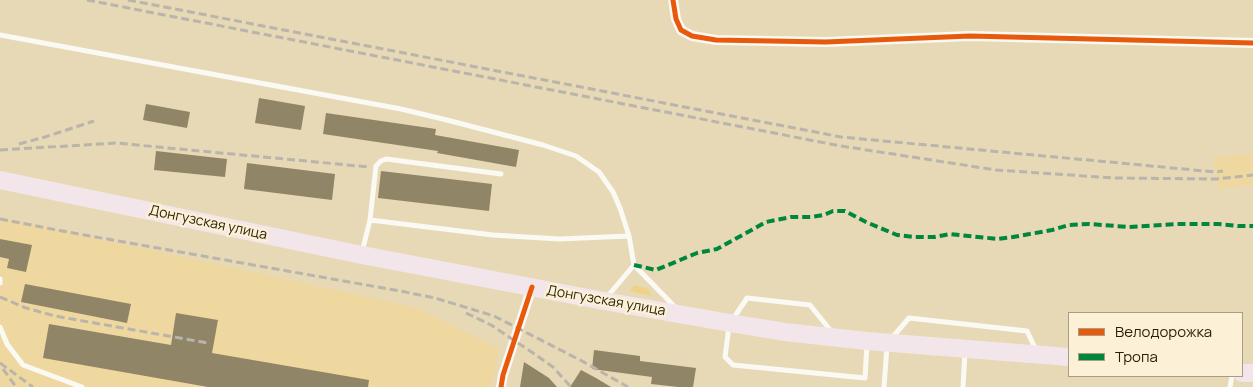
<!DOCTYPE html>
<meta charset="utf-8">
<style>
body{margin:0}
#map{position:relative;width:1253px;height:387px;overflow:hidden;background:#e7d9b5;font-family:Manrope,sans-serif}
canvas{display:block}
.legend{position:absolute;left:1068px;top:312px;width:175px;height:65px;box-sizing:border-box;background:#fcf1d7;border:1px solid #a89d82;margin:0;padding:6px 9px;list-style:none;font-size:15px;color:#291f03}
.legend li{display:flex;align-items:center;gap:10px;height:25px}
.legend b{width:25px;border:1px solid #a89d82}
</style>
<div id="map">
<canvas width="1253" height="387"></canvas>
<ul class="legend">
<li><b style="height:6px;background:#e8590c"></b>Велодорожка</li>
<li><b style="height:6px;background:#00873e"></b>Тропа</li>
</ul>
</div>
<script>
const context = document.querySelector('canvas').getContext('2d');
context.lineJoin = 'round';
function fill(path, color) {
  context.fillStyle = color;
  context.fill(path, 'evenodd');
}
function strokePath(path, color, width, dash) {
  context.strokeStyle = color;
  context.lineWidth = width;
  context.lineCap = dash ? 'butt' : 'round';
  context.setLineDash(dash || []);
  context.stroke(path);
}
function write(font, color, halo, rows, align = 'center') {
  context.font = font + ' Manrope,sans-serif';
  context.lineWidth = 5;
  context.setLineDash([]);
  context.textBaseline = 'middle';
  context.strokeStyle = halo;
  context.fillStyle = color;
  for (const [text, x, y, turn = 0] of rows) {
    context.save();
    context.translate(x, y);
    context.rotate((+turn || 0) * Math.PI / 180);
    context.textAlign = isNaN(turn) ? turn : align;
    if (halo) context.strokeText(text, 0, 0);
    context.fillText(text, 0, 0);
    context.restore();
  }
}
fill(new Path2D(`
 M1253 154V185L1219 189 1213 157Z
 M0 218 36 225 418 308 499 349 492 387H0Z`), '#efd89f');
fill(new Path2D(`
 M635 285 648 289 651 296 629 291Z`), '#eed28a');
fill(new Path2D(`
 M259 98 305 106 301 130 255 123Z
 M146 104 190 112 187 128 143 120Z
 M326 113 436 129 435 135 519 150 516 167 437 153 438 151 323 134Z
 M156 151 227 159 225 177 154 170Z
 M247 163 335 174 332 200 244 189Z
 M381 171 492 184 489 211 378 198Z
 M0 239 32 245 26 272 7 268 9 259 0 257Z
 M25 284 131 304 127 323 21 302Z
 M176 313 218 320 212 353 369 380 368 387H208L43 358 49 324 171 345Z
 M594 350 640 356V361L696 368 693 387H678L651 384 652 377 592 369Z
 M524 362 549 378 557 387H520Z
 M581 370 596 378 611 387H570Z`), '#908566');
strokePath(new Path2D(`
 M0 35 401 109 447 120 543 145 576 156 599 172 613 192 620 208 629 236 634 265 677 309
 M370 220 376 166 381 161 386 159 501 174
 M362 252 370 220 493 235 559 239 629 236
 M0 279V283
 M607 297 634 265
 M733 319 747 298 810 305 831 331
 M729 326 725 357 733 365 865 378 867 344
 M0 327 7 344 23 365 82 387
 M891 339 909 318 1027 331 1037 352
 M884 387 887 346
 M963 387 965 352
 M1230 387 1232 376`), '#fbf9f4', 5);
strokePath(new Path2D(`
 M673 0 676 19 681 30 692 36 716 40 826 42 970 36 1253 43
 M501 387 503 375 532 287`), '#fbf9f4', 10);
strokePath(new Path2D(`
 M0 180 362 255 604 301 730 323 785 332 867 341 1069 357
 M1242 373H1253`), '#f2e6ea', 18);
strokePath(new Path2D(`
 M87 0 841 146 996 170 1114 178 1217 179 1253 175
 M128 0 841 137 1216 172 1223 171
 M19 144 45 137 94 121
 M0 150 116 143 369 167
 M0 219 62 231 400 291 435 298 494 316 582 361 628 387
 M0 297 26 308 55 316 208 343
 M466 313 491 325 533 353 553 367 571 387
 M0 363 33 387
 M3 369 16 387`), '#b9b5ac', 3, [8, 4]);
strokePath(new Path2D(`
 M634 265 656 270 697 253 717 249 766 222 791 217H811L824 215 833 211H845L866 222 897 235 913 237H934L950 234 998 239 1013 237 1052 230 1069 225 1089 224 1129 227 1177 224H1218L1238 226H1253`), '#00873e', 4, [8, 4]);
strokePath(new Path2D(`
 M673 0 676 19 681 30 692 36 716 40 826 42 970 36 1253 43
 M501 387 503 375 532 287`), '#e8590c', 5);
write('14px', '#291f03', '#fcf1d7', [
 ["Донгузская улица",208,223,12],
 ["Донгузская улица",606,301,10]
]);
</script>
